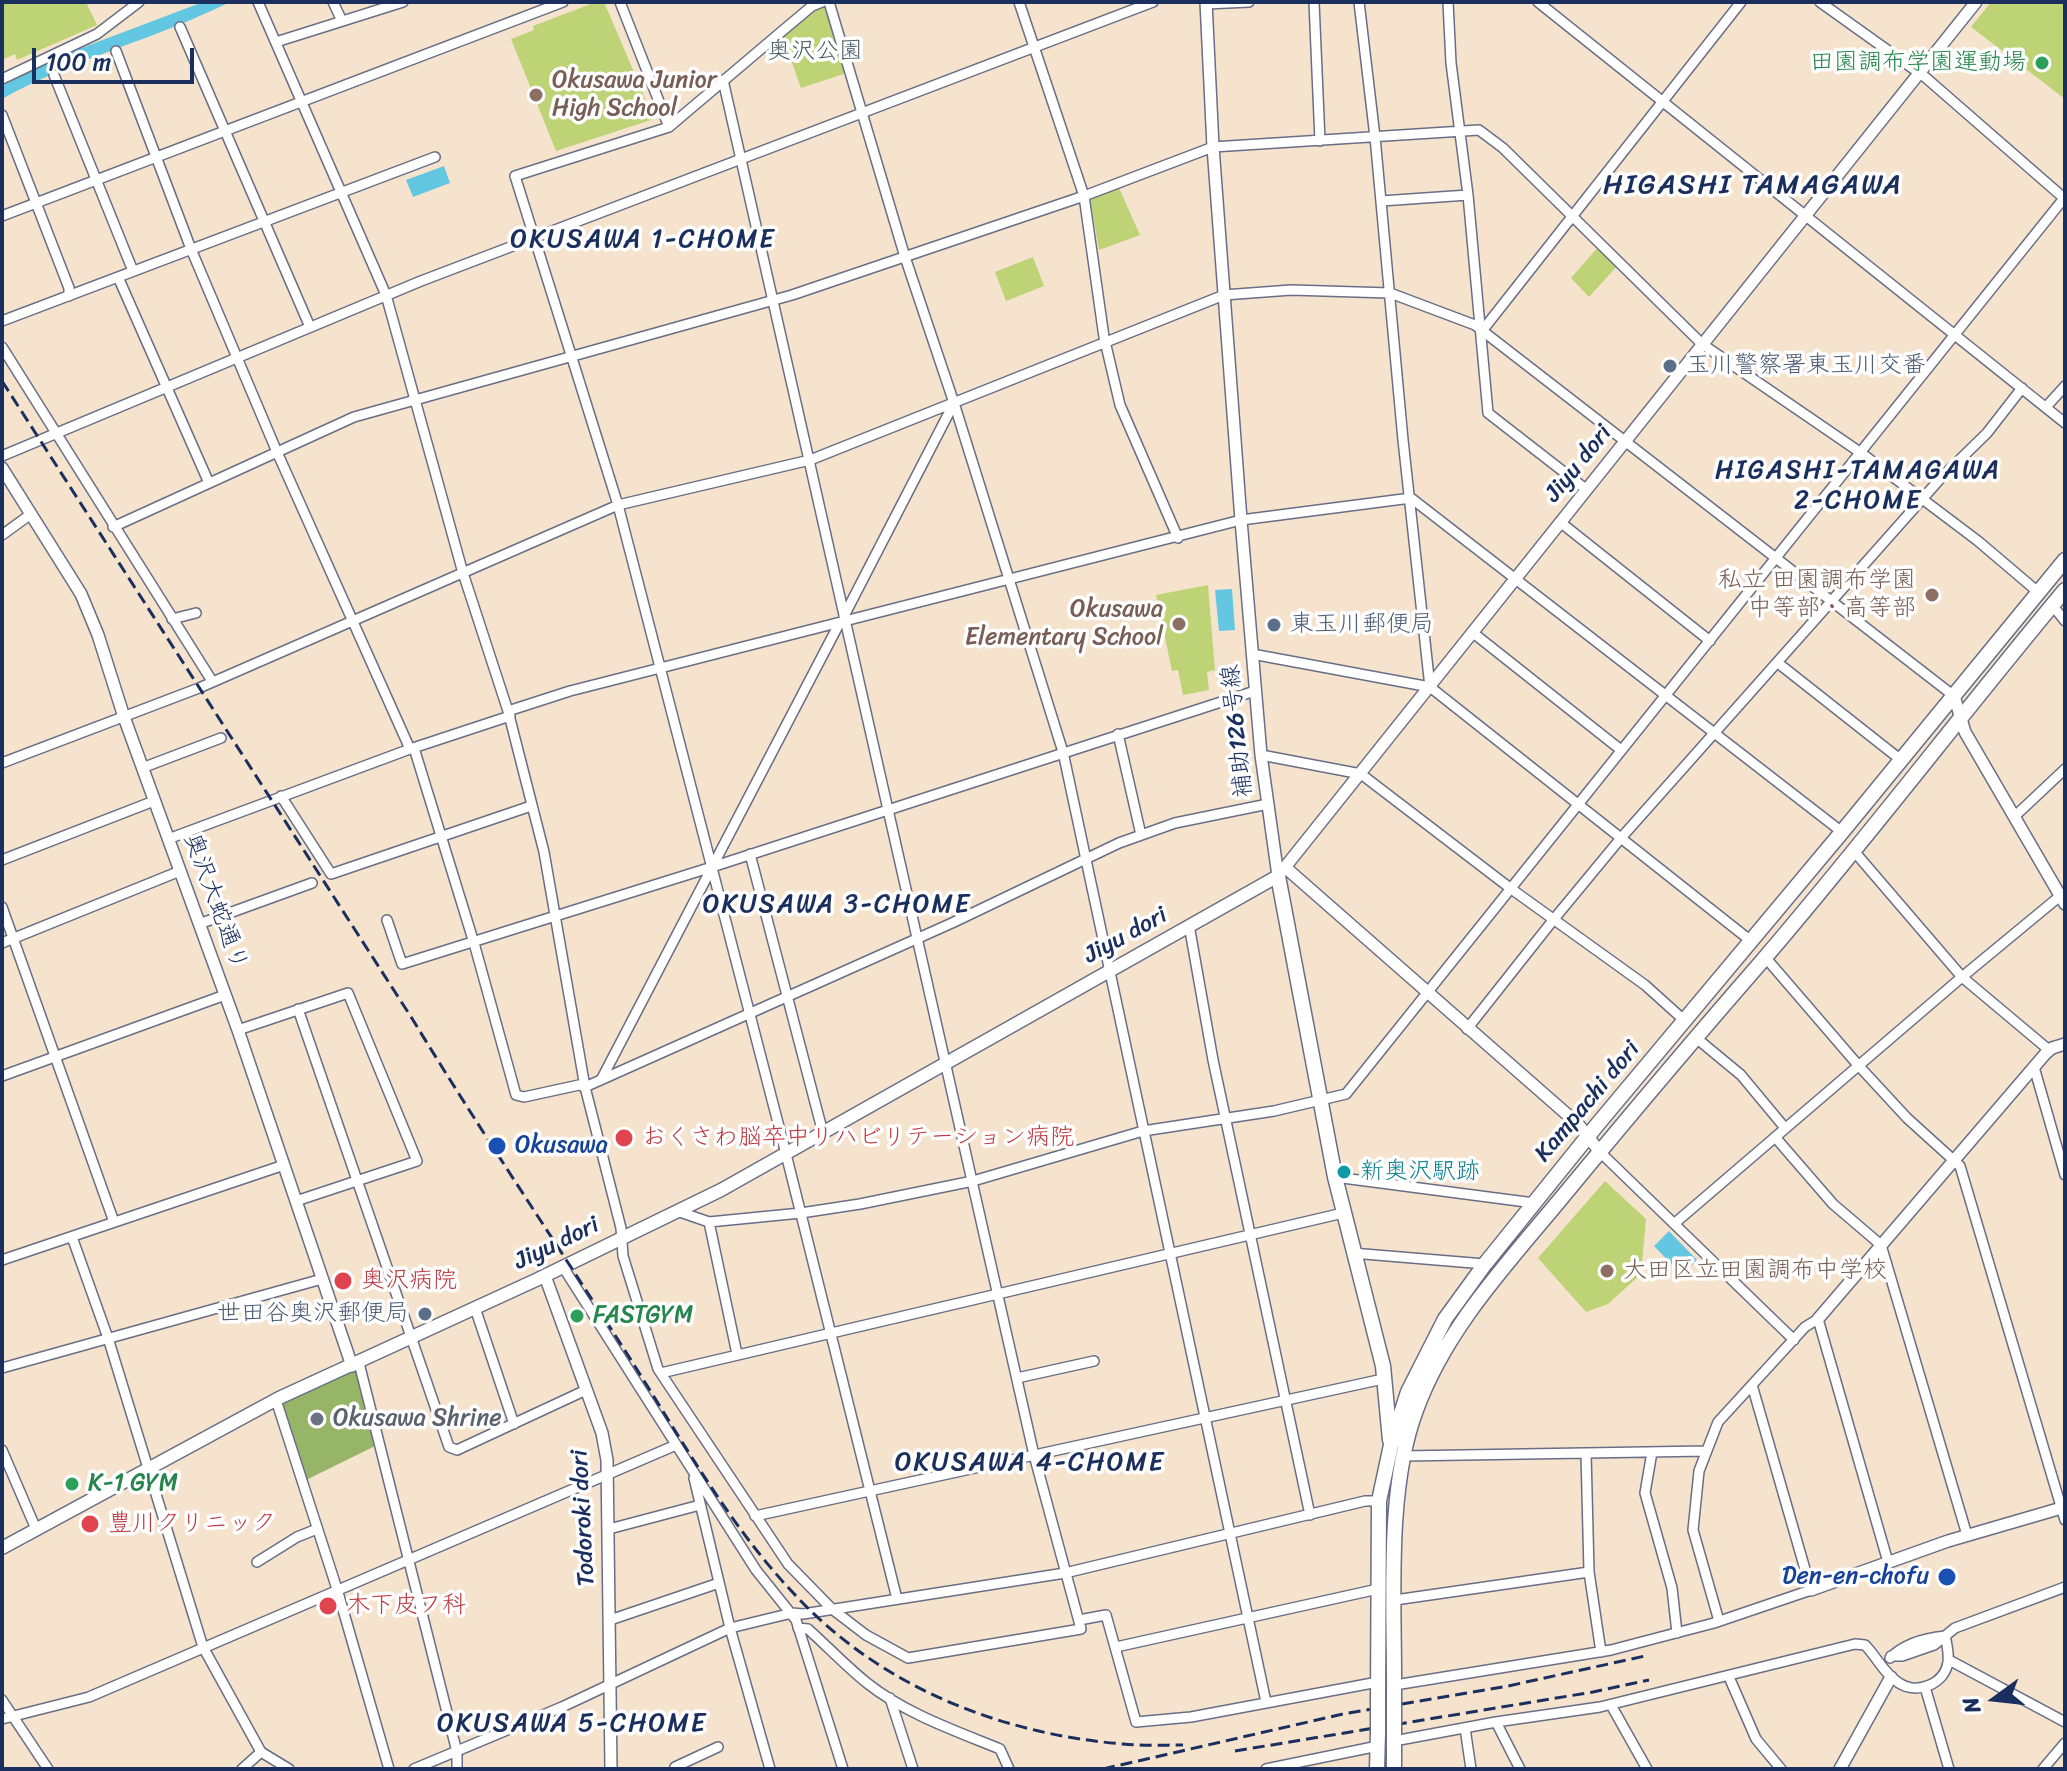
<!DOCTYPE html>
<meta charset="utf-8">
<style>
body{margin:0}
#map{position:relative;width:2067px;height:1771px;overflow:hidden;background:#f6e3cd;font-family:Sriracha,sans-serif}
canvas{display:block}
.frame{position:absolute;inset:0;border:4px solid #1b2f5e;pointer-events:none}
.north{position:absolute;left:1955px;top:1659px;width:80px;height:80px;-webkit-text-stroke:6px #fff;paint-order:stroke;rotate:255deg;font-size:22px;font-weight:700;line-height:32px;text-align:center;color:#1b2f5e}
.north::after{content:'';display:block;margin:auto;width:28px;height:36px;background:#1b2f5e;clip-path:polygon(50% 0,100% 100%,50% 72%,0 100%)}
.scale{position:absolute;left:32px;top:48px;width:162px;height:36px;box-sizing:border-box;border:4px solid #1b2f5e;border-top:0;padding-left:10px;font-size:24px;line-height:28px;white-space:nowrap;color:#1b2f5e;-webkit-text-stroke:6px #fff;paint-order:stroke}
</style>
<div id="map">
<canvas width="2067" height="1771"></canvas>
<div class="frame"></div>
<div class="north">N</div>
<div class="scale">100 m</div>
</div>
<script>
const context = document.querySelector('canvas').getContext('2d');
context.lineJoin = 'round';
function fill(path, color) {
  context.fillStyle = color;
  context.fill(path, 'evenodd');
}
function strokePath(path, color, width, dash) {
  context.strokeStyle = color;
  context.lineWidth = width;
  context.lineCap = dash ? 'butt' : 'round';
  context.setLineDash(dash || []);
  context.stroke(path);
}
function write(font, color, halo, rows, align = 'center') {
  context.font = font + ' Sriracha,"Klee One",sans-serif';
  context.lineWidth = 7;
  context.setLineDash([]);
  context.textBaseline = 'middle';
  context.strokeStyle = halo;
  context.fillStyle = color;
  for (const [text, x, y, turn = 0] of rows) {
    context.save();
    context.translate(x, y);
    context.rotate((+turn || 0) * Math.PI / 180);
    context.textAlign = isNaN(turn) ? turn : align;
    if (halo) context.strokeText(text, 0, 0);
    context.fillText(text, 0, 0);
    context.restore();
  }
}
fill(new Path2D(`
 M2 2H86L97 25 17 60 15 54 2 60Z
 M596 2H604L654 119 556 151 511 39 534 30 533 26Z
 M1991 2H2065V99L1971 27Z
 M821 4 827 8 850 72 801 88 781 32Z
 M1119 188 1140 235 1099 250 1090 199Z
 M1600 245 1619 264 1589 297 1571 278Z
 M1033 257 1044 286 1006 301 995 272Z
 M1208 585 1215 670 1207 672 1209 690 1183 695 1178 670 1172 671 1156 595Z
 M1605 1181 1646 1219 1641 1274 1608 1304 1586 1312 1538 1258Z`), '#bed376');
fill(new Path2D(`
 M356 1368 375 1446 306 1480 281 1402Z`), '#96b567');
fill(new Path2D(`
 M203 2H230C156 39 75 58 2 99V86L55 58Z
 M444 166 450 183 413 197 406 180Z
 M1232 589 1235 630 1219 631 1215 590Z
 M1669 1231 1697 1260 1682 1275 1654 1246Z`), '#63c7e1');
const minor = new Path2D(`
 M258 2 386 295 463 573 508 711 544 852 585 1087 621 1228 623 1256 658 1369 788 1564 832 1609 866 1635 908 1658 1081 1629 1034 1455 723 80
 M333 2 342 21
 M620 2 669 127
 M822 2 812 6 781 32 669 127 515 176 618 505 784 1146 897 1599
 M829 2 905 257 954 403 1063 752 1266 1702
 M1019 2 1084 196 1104 337 1120 405 1178 538
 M1314 2 1320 141
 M1359 2 1375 137 1403 440 1430 687
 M1448 2 1451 63 1468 195 1488 413 1587 490
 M1538 2 2065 423
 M1820 2 1925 77 2065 199
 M1206 4 1249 2
 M180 27 310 327
 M276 42 403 2
 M116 51 191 249 277 452 410 749
 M54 75 133 271
 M2 79 97 34 139 2
 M2 115 69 288V296
 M1381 201 1468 195
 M2 216 563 2
 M118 277 209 483
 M2 321 435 157
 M1482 331 1741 2
 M2 347 212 681
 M2046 407 2065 386
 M2 456 421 281 1153 2
 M1560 522 1710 641
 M113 527 354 417 792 295 1084 196 1213 147 1479 130 1503 148 1702 344 1864 455 1978 541 2038 592
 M2 535 31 514
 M2052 605 2065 621
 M844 616 954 403
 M172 619 196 613
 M1472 632 1621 750
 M1252 654 1430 687 1751 941
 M1778 663 1901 760
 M508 711 570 691 1241 520 1411 498 1842 832
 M1118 734 1141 835
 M414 748 474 943 516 1095 524 1097 579 1085 585 1087 952 923 1119 843 1175 823 1268 804
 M1261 755 1361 774 1510 888 1645 985 1685 1021
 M2 763 199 688 618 505 810 460 1224 295 1291 290 1390 293 1475 325 1954 696
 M142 768 221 738
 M281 796 331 874 531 806
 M2014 817 2065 769
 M168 839 410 749 510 716
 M1853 850 1962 977 2049 1050
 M750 854 823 1133
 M2 860 154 801
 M2 907 114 1222
 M387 920 402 964 712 867 1255 691
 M199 924 312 883
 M1189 925 1213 1060 1310 1515
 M2 943 180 871
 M1765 957 1858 1065 1907 1118 1960 1166 2065 1520
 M298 1009 449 1447 457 1450 586 1390
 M1467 1029 1554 919 1621 838 1940 479 1987 433 2022 388
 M238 1030 348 993 417 1161 296 1201
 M1695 1037 1741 1075 1785 1128
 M2034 1067 2065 1175
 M2 1076 225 995
 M601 1080 839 624
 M1775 1137 1833 1204 1881 1245 1967 1535
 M1600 1152 1794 1340
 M1335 1177 1534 1203
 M677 1211 709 1222 801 1213 860 1204 973 1181 1143 1131 1274 1111 1346 1094 2065 197
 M709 1222 737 1354
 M1675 1223 1962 977 2060 896
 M72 1237 108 1338 203 1647 261 1752 289 1769
 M1352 1253 1485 1264
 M2 1260 284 1165
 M563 1267 756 1570 796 1620 843 1769
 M475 1308 514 1424
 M359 1363 457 1752V1769
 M2 1368 322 1279
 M661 1373 1343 1213
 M1017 1378 1094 1361
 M276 1400 337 1589 389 1769
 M2 1450 36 1529
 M1652 1452 1645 1493 1672 1588 1677 1633
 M1586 1453 1589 1572 1601 1652
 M1403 1456 1706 1451
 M694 1478 730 1628 770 1769
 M755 1516 1383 1379
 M609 1529 700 1505
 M257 1562 297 1537 317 1529
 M1395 1600 1589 1572
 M610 1620 719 1583
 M1079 1620 1106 1615 1136 1722 1191 1717 1378 1682
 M1719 1621 1693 1530 1699 1471 1718 1422 1805 1327 1818 1319 1888 1562
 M798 1628 808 1629C828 1647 847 1667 867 1683 906 1714 956 1731 1000 1749L1009 1769
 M1116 1647 1378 1589
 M1891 1656H1902L1934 1645 1955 1628 2065 1587
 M1890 1658C1904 1644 1925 1638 1945 1636
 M1949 1660 2065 1722
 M1729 1677 1756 1739 1781 1769
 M1395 1685 1611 1650 1714 1623 1811 1590 1752 1385
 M1925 1687 1949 1769
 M890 1698 913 1769
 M2 1700 48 1769
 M1611 1705 1647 1769
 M2 1719 89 1697 676 1445
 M1496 1722 1520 1769
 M1465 1728 1471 1769
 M1394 1741 1496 1722 1600 1707 1855 1644 1865 1645C1876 1656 1885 1675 1899 1683 1917 1695 1945 1684 1948 1662 1949 1653 1947 1644 1945 1636
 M675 1767 718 1747
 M242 1769 261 1752
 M414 1769 562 1707 730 1628 792 1613 803 1614 1065 1573 1365 1501H1379
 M1266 1769 1378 1746
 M2043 1769 2065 1743`);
const tertiary = new Path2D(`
 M1206 2 1213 147 1241 520 1261 755 1278 876
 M2 468 81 594 98 635 124 717 238 1030 352 1366
 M1954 696 1965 732 2065 904
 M1286 868 1578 1124 1600 1152
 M1278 876 1976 2
 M545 1276 602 1433 607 1460 611 1769
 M1818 1319 2046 1053 2052 1048 2065 1044
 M1811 1590 1948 1541 2065 1507
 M1840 1769 1891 1677`);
const secondary = new Path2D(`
 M2 1548 279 1398 536 1280 721 1190 1278 876`);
const primary = new Path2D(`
 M1278 876 1335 1177 1383 1366 1390 1440
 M1394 1697C1395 1609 1385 1492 1416 1410 1445 1330 1505 1266 1559 1201 1626 1120 1694 1039 1763 960 1867 839 1963 712 2065 590
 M1378 1700 1379 1501 1391 1445 1408 1392 1445 1319 1485 1264 1597 1125 1842 832 2065 560
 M1377 1769 1378 1732
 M1394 1769V1730`);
strokePath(minor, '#686e85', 12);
strokePath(tertiary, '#686e85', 14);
strokePath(secondary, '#686e85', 15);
strokePath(primary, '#686e85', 17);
strokePath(minor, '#fff', 9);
strokePath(tertiary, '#fff', 11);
strokePath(secondary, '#fff', 12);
strokePath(primary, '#fff', 14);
strokePath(new Path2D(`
 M2 381 413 1020C480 1130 552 1237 622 1346 677 1431 728 1526 799 1599 884 1688 1001 1734 1123 1744 1143 1746 1163 1745 1183 1745
 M1235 1751 1593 1692 1649 1680
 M1103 1769 1343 1714 1508 1686 1645 1656`), '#1b2f5e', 3, [12, 6]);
const primaryBridge = new Path2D(`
 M1394 1730V1697
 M1378 1732V1700`);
strokePath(primaryBridge, '#686e85', 17, []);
strokePath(primaryBridge, '#fff', 14);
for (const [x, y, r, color] of [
 [2042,63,8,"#2e9e5b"],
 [536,95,8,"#8d6e63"],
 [1670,366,8,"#5c6f8a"],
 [1932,595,8,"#8d6e63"],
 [1179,624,8,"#8d6e63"],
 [1274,625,8,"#5c6f8a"],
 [624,1138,10,"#e0444e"],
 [497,1146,10,"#1a4fb4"],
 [1344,1172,8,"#0f9aa8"],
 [1607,1271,8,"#8d6e63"],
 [343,1281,10,"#e0444e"],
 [425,1314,8,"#5c6f8a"],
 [577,1316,8,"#2e9e5b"],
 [317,1419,8,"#6b7280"],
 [72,1484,8,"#2e9e5b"],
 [90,1524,10,"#e0444e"],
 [1947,1577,10,"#1a4fb4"],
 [328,1606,10,"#e0444e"]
]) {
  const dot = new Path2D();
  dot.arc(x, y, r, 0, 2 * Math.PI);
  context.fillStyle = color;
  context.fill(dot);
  strokePath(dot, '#fff', 3);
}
write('24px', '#4c6065', '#fff', [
 ["奥沢公園",815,52]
]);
write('24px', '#27864d', '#fff', [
 ["田園調布学園運動場",2026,63,"right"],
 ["FASTGYM",593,1316],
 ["K-1 GYM",88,1484]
], 'left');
write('24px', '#785e54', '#fff', [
 ["Okusawa Junior",552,81],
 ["High School",552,109],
 ["私立 田園調布学園",1916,581,"right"],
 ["中等部・高等部",1916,609,"right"],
 ["Okusawa",1163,610,"right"],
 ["Elementary School",1163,638,"right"],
 ["大田区立田園調布中学校",1623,1271]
], 'left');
write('24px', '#4e5e75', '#fff', [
 ["玉川警察署東玉川交番",1686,366],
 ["東玉川郵便局",1290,625],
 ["世田谷奥沢郵便局",409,1314,"right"]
], 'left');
write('24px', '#1b2f5e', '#fff', [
 ["Jiyu dori",1579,464,-51],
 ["補助126号線",1238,731,-96],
 ["奥沢大蛇通り",215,902,70],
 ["Jiyu dori",1126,936,-29],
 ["Kampachi dori",1588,1102,-50],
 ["Jiyu dori",557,1244,-26],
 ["Todoroki dori",584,1518,-93]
]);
write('24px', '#be3a42', '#fff', [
 ["おくさわ脳卒中リハビリテーション病院",642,1138],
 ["奥沢病院",361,1281],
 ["豊川クリニック",108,1524],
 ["木下皮フ科",346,1606]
], 'left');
write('24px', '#164399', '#fff', [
 ["Okusawa",515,1146],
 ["Den-en-chofu",1929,1577,"right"]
], 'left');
write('24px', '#0d838f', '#fff', [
 ["新奥沢駅跡",1360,1172]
], 'left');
write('24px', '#5b616d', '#fff', [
 ["Okusawa Shrine",333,1419]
], 'left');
context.letterSpacing = '2px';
write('26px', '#1b2f5e', '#fff', [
 ["OKUSAWA 1-CHOME",643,240],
 ["HIGASHI-TAMAGAWA",1858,471],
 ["2-CHOME",1858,501],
 ["OKUSAWA 3-CHOME",837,905],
 ["OKUSAWA 4-CHOME",1030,1463],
 ["OKUSAWA 5-CHOME",572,1724]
]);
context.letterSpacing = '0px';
context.letterSpacing = '2px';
write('28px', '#1b2f5e', '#fff', [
 ["HIGASHI TAMAGAWA",1753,186]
]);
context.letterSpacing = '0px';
</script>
